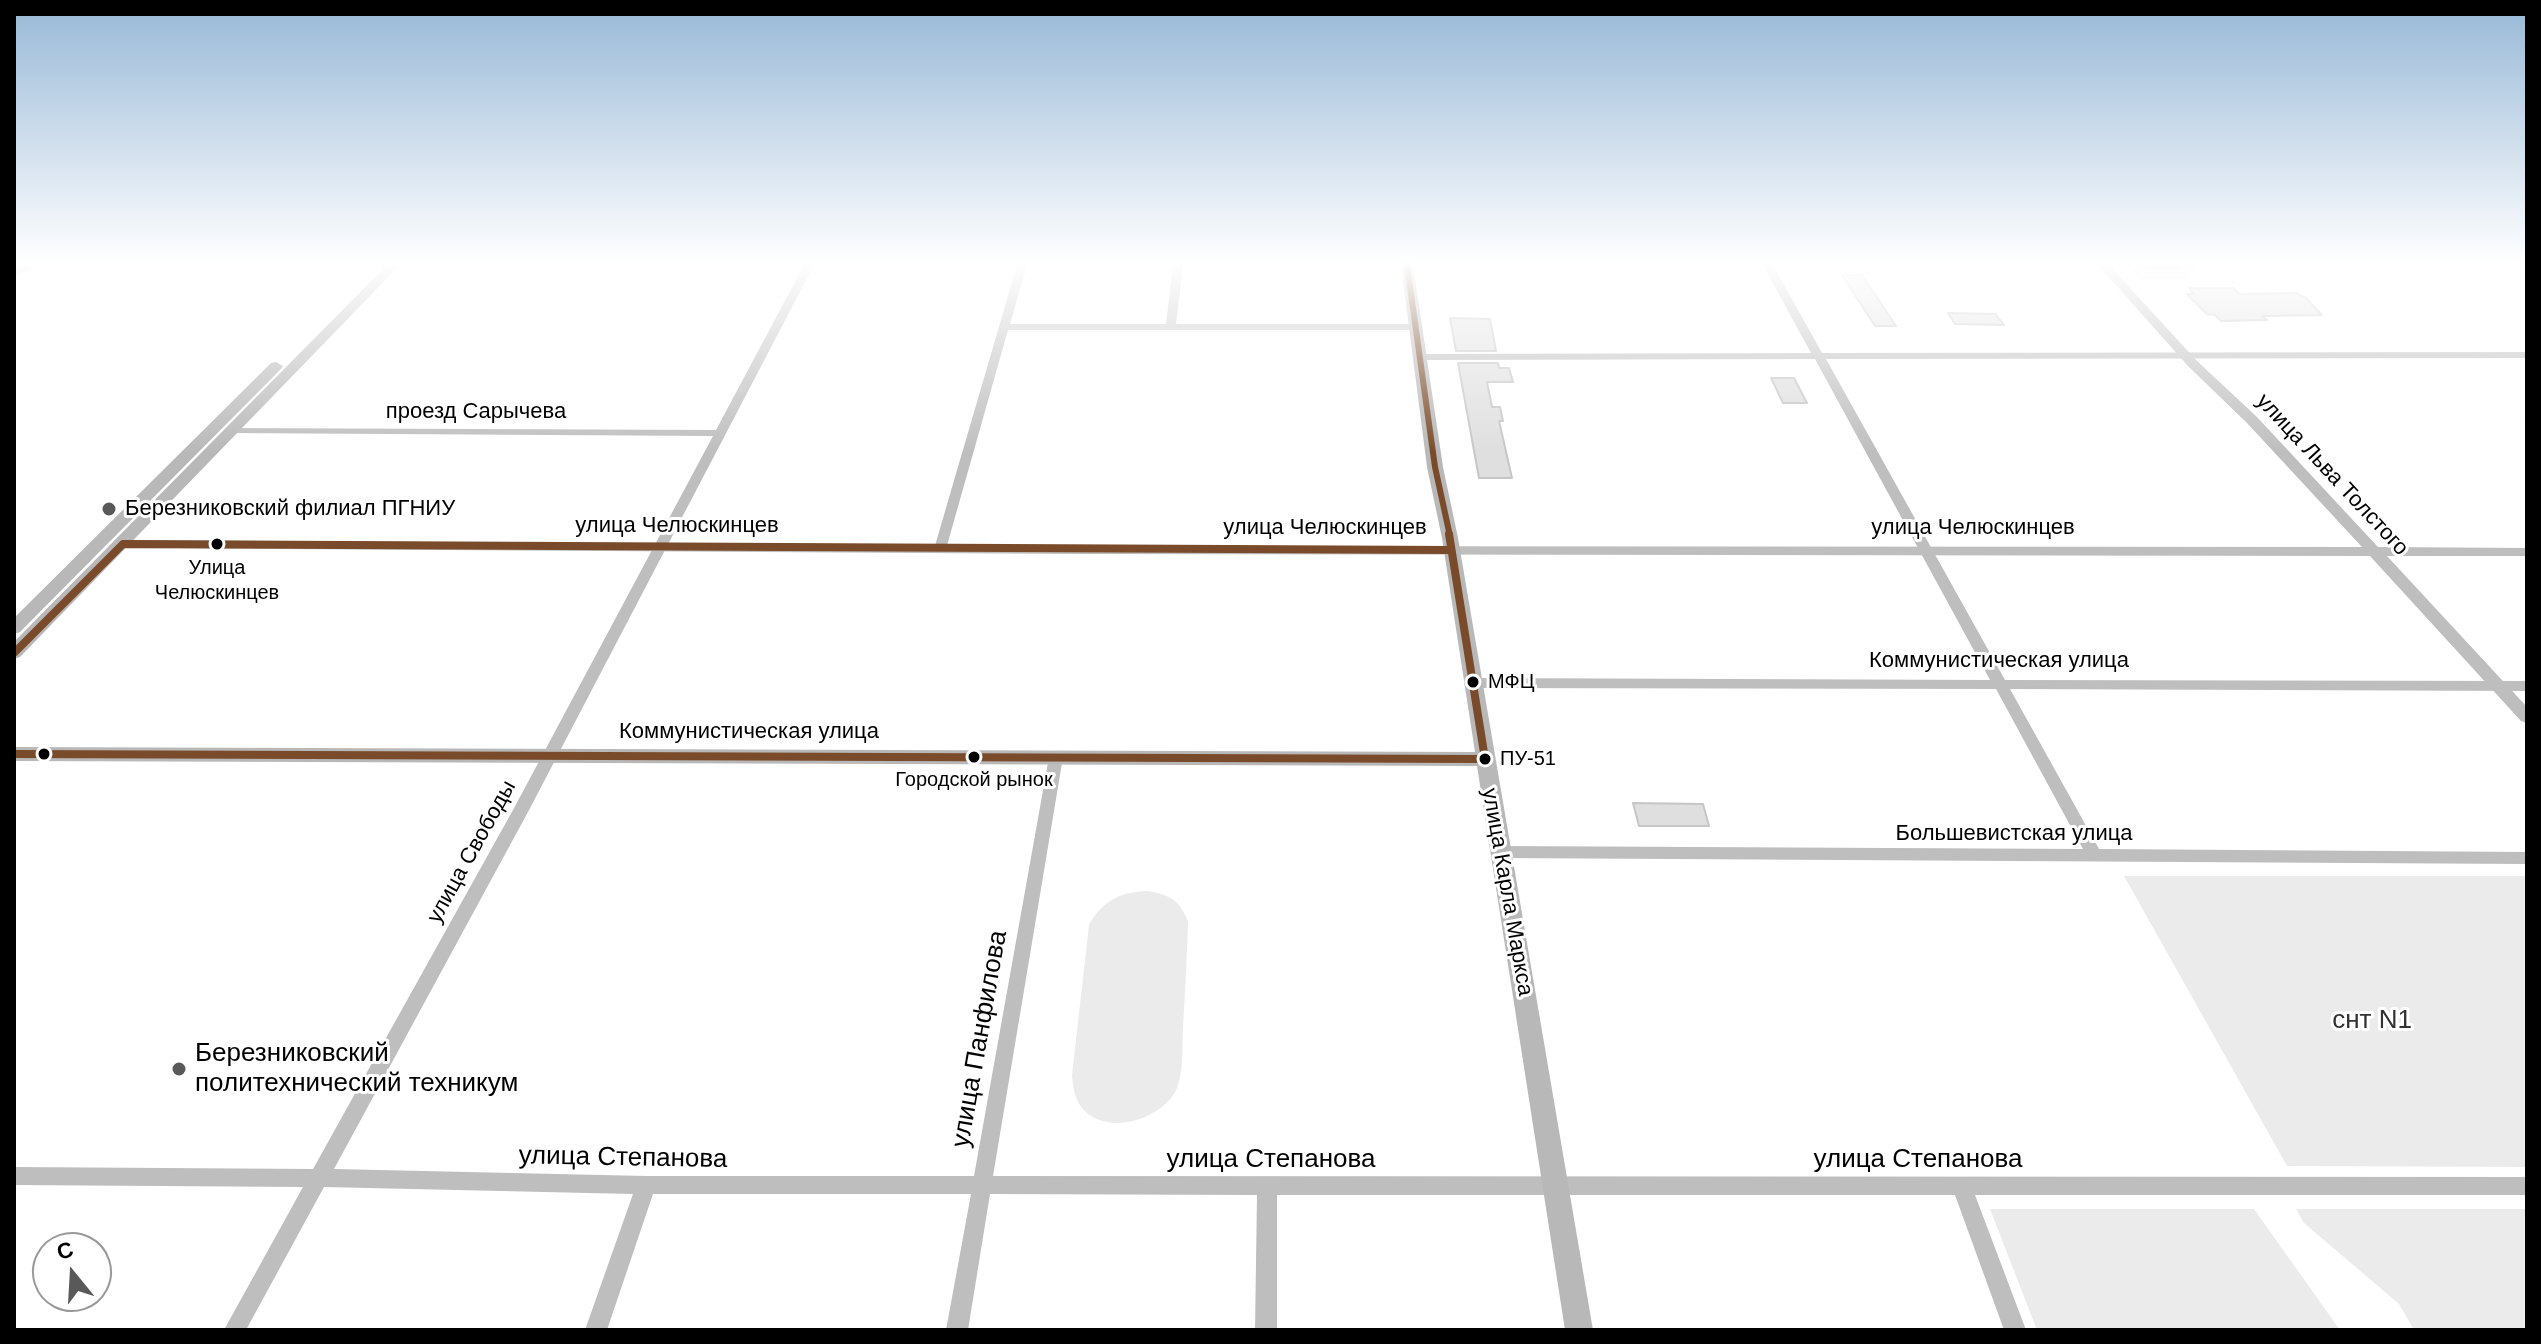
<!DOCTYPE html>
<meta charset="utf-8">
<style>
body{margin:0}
#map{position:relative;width:2541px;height:1344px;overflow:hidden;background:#fff;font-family:Arial,sans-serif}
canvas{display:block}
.frame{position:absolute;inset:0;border:16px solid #000;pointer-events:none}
.north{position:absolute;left:32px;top:1232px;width:80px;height:80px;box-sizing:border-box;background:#fff;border:2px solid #999;border-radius:50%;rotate:342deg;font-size:22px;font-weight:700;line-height:32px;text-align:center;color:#000}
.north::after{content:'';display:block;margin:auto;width:28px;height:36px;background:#595959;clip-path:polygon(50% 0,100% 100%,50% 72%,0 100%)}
</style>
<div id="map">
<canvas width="2541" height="1344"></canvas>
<div class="frame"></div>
<div class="north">С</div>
</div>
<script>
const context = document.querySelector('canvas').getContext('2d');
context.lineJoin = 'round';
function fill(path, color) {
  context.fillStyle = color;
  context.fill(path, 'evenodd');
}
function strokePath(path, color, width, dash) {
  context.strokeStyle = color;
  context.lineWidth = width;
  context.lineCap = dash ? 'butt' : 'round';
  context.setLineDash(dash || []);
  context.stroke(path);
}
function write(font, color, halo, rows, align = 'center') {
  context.font = font + ' Arial,sans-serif';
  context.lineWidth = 6;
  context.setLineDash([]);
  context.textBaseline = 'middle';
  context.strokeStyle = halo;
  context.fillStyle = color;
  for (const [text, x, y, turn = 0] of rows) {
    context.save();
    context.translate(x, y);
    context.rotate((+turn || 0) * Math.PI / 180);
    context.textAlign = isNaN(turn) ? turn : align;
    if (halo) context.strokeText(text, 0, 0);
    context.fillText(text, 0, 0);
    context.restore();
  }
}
fill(new Path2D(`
 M2126 265H2193L2196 268 2185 279H2139Z
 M2124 876H2527V1167L2287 1166Z
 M1148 891C1170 895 1180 900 1188 922 1187 957 1185 992 1183 1027 1182 1046 1184 1069 1177 1088 1164 1119 1107 1137 1083 1109 1074 1099 1073 1087 1072 1075L1089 925C1102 901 1120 892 1148 891Z
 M1990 1209H2254L2340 1330H2037Z
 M2296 1209H2527V1330H2414L2399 1304 2304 1223Z`), '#ebebeb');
const building = new Path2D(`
 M1842 275H1862L1896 326H1875Z
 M2189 288H2233L2239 294 2296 293 2306 298 2322 315 2262 316 2267 320 2221 321 2215 315 2207 314 2187 294H2194Z
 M1948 313 1995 314 2004 325 1955 324Z
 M1450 318 1490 319 1496 351H1456Z
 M1458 363H1498L1499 368H1509L1513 382H1487L1492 407H1500L1503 421H1499L1512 478H1479Z
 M1771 378H1794L1807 403H1783Z
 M1633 803 1703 804 1709 826H1639Z`);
fill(building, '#dfdfdf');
strokePath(building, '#c6c6c6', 2);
strokePath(new Path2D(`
 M2148 265H2179`), '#bebebe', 8);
fill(new Path2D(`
 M804 265H814L528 812 334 1169 646 1176H974L1049 757 1051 753H1061L1063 757 993 1176 2527 1177V1195H1975L2026 1330H2004L1955 1195H1277V1330H1255L1257 1195 990 1194 968 1330H946L971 1194H653L607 1330H585L633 1194 324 1187 246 1330H224L303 1187 14 1185V1167L313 1169 513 810 713 436 231 433 227 432V428L716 430Z
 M1017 265H1027L1010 324H1166L1173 265H1183L1176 324H1418L1423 327 1418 330H1008L946 549 944 552H936L934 549Z
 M1763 265H1773L1822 353 2527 352V358L1826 359 2005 680 2527 681V691L2010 689 2099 849 2527 852V864L1500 858 1494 856 1492 852 1494 848 1500 846 2083 849 1996 689 1471 688 1464 683 1471 678 1990 680 1815 359 1422 360 1417 357 1422 354 1811 353Z`), '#bebebe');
fill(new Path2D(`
 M2098 265H2109L2196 360 2257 417 2378 547 2527 548V556H2387L2527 707V723L2521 721 2370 556 1083 554 123 548 116 544 123 540 1083 546 2362 547 2247 423 2188 366Z`), '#bebebe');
fill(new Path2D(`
 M24 265H42L14 276V268Z
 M387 265H400L20 657 14 659V642Z
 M1401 265H1413L1443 467 1458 538 1593 1330H1565L1477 766 14 761V747L1475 752 1442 538 1427 467Z
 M276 362 283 366 281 369 20 632 14 634V618L271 363Z`), '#b8b8b8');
strokePath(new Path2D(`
 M1407 265 1435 467 1450 536`), '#7a4b2a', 6);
strokePath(new Path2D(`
 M14 653 123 544 1450 550
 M14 754 1485 759 1449 534`), '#7a4b2a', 8);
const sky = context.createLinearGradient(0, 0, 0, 453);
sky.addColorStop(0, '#97b8d7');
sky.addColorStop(0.58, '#fff');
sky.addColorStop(1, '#ffffff00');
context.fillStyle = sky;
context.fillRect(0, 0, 2541, 453);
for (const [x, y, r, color] of [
 [109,509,8,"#595959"],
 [217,544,7,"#000"],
 [1473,682,7,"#000"],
 [44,754,7,"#000"],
 [974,757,7,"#000"],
 [1485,759,7,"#000"],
 [179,1069,8,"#595959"]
]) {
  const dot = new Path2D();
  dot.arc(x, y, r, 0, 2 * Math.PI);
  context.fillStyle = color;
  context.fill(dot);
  strokePath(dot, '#fff', 3);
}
write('20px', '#000', '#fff', [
 ["Улица",217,568],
 ["Челюскинцев",217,593],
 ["МФЦ",1488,682,"left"],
 ["ПУ-51",1500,759,"left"],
 ["Городской рынок",974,780]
]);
write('22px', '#000', '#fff', [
 ["проезд Сарычева",476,412],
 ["улица Льва Толстого",2332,475,47],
 ["улица Челюскинцев",677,526],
 ["улица Челюскинцев",1325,528],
 ["улица Челюскинцев",1973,528],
 ["Коммунистическая улица",1999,661],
 ["Коммунистическая улица",749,732],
 ["Большевистская улица",2014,834],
 ["улица Свободы",472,852,-61],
 ["улица Карла Маркса",1507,892,80]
]);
write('22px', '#000', '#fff', [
 ["Березниковский филиал ПГНИУ",125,509]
], 'left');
write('26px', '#323232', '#fff', [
 ["снт N1",2372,1021]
]);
write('26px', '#000', '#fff', [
 ["улица Панфилова",980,1039,-80],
 ["улица Степанова",623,1158,1],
 ["улица Степанова",1271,1160],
 ["улица Степанова",1918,1160]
]);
write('26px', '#000', '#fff', [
 ["Березниковский",195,1054],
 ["политехнический техникум",195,1084]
], 'left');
</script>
